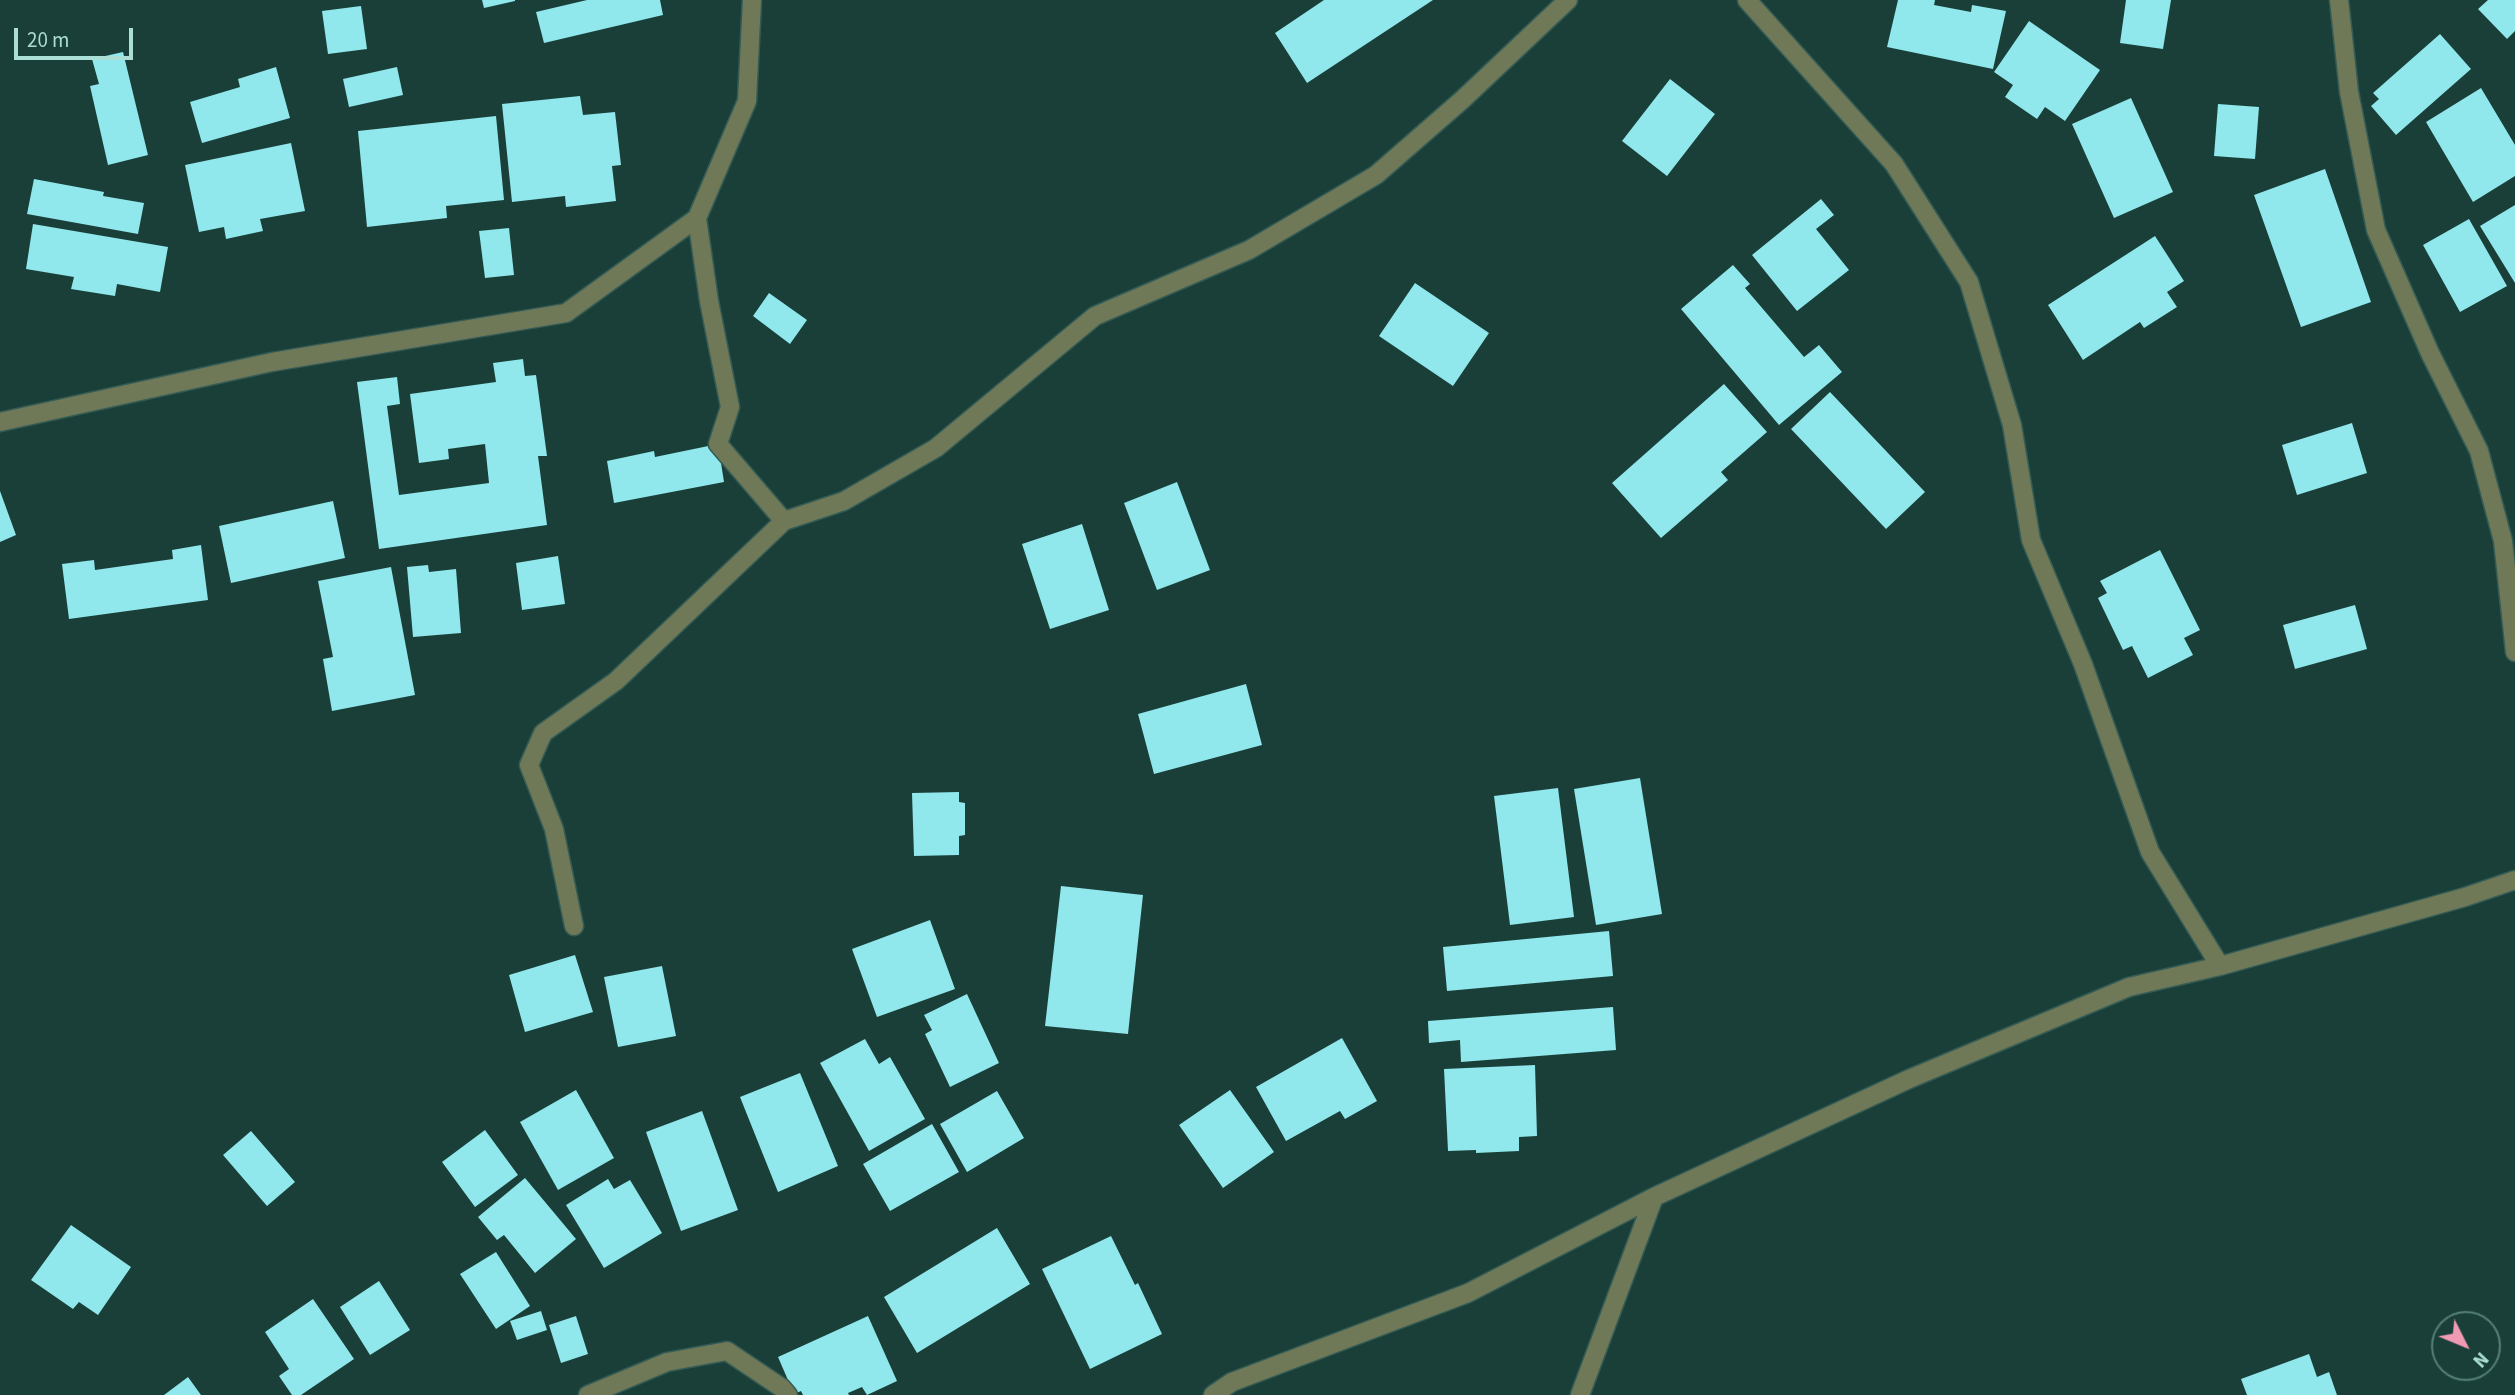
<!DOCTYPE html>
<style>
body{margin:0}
#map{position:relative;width:2515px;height:1395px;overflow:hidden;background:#1a3f39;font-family:"Source Sans 3",sans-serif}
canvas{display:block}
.north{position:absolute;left:2431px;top:1311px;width:70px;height:70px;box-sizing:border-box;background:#1a3f39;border:2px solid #547f77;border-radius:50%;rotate:133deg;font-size:19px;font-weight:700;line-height:28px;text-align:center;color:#abded4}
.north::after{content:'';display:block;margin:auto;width:24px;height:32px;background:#f19ab3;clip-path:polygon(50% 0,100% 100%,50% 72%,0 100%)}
.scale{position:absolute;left:14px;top:28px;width:119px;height:32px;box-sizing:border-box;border:4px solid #abded4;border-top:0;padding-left:9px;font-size:21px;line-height:24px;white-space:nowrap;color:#abded4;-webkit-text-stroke:5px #1a3f39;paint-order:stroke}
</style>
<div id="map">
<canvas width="2515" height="1395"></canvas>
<div class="north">N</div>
<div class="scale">20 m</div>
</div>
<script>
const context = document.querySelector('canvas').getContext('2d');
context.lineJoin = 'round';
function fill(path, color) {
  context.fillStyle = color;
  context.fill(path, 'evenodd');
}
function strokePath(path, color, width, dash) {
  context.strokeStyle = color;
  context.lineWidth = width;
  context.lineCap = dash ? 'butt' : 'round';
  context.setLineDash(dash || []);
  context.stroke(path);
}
fill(new Path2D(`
 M482 0H515V1L484 8Z
 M587 0H660L663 15 544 43 536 12Z
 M1324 0H1433L1307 83 1275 33Z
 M1898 0H1935L1934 5 1971 12 1972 5 2006 11 1993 69 1887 47Z
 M2126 0H2171L2163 49 2120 43Z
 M2488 0H2515V31L2507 39 2478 9Z
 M361 6 367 49 328 54 322 11Z
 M2029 21 2100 70 2065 121 2045 107 2037 119 2005 97 2013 85 1994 72Z
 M2440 34 2471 69 2396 135 2371 106 2379 99 2373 93Z
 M123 52 148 155 108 165 90 86 99 84 92 59Z
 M276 67 290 118 202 143 190 102 240 87 238 79Z
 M397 67 403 95 349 107 343 79Z
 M1670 79 1715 114 1667 176 1622 141Z
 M2481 88 2515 145V176L2473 202 2426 122Z
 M580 96 583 115 615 112 621 165 612 166 616 201 566 207 565 196 512 202 502 104Z
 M2131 98 2173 192 2114 218 2072 124Z
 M2218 104 2259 107 2255 159 2214 156Z
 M496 116 504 200 446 206 447 218 367 227 358 131Z
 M291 143 305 211 260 219 263 231 226 239 224 227 199 232 185 165Z
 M2325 169 2371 302 2301 327 2254 195Z
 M34 179 104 192 103 196 144 203 138 234 27 214Z
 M1821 199 1834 215 1816 229 1849 270 1797 311 1752 255Z
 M2515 205V283L2480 226Z
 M2469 219 2507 286 2460 312 2423 245Z
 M33 224 168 247 160 292 117 284 115 296 71 289 74 277 26 269Z
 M509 228 514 275 485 278 479 231Z
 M2155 236 2184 281 2167 292 2177 307 2144 328 2140 322 2083 360 2048 305Z
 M1733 265 1750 284 1745 288 1804 357 1819 345 1842 372 1779 425 1681 309Z
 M1415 283 1489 333 1453 386 1379 336Z
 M769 293 807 320 790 344 753 316Z
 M523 359 525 376 536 375 547 456H538L547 525 379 549 357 382 397 377 400 404 387 406 399 495 489 483 485 444 448 449 449 459 419 463 410 394 496 382 493 363Z
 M1724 384 1767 432 1721 472 1728 480 1661 538 1612 483Z
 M1830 392 1925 492 1886 529 1791 429Z
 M2352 423 2367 473 2297 495 2282 445Z
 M718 444 724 482 614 503 607 461 654 451 655 457Z
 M1177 482 1210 570 1157 590 1124 503Z
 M0 491 16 535 0 542Z
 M333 501 345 558 231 583 219 526Z
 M1082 524 1109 610 1050 629 1022 544Z
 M201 545 208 600 69 619 62 564 94 560 95 570 173 559 172 550Z
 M2160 550 2200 630 2184 638 2193 655 2148 678 2132 646 2123 650 2098 598 2107 593 2100 581Z
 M558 556 565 604 522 610 516 563Z
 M428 565 429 572 456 569 461 633 413 637 407 567Z
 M391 567 415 695 332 711 323 659 333 657 318 581Z
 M2355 605 2367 649 2295 669 2283 625Z
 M1246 684 1262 745 1154 774 1138 714Z
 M1640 778 1662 914 1596 925 1574 789Z
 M1558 788 1574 917 1510 925 1494 796Z
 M959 792V802L965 803V835L959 836V855L914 856 912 793Z
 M1061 886 1143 895 1128 1034 1045 1026Z
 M930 920 955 989 877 1017 852 949Z
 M1609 931 1613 976 1447 991 1443 947Z
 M575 955 593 1012 525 1032 509 975Z
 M662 966 676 1036 618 1047 604 977Z
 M967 994 999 1063 950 1087 925 1034 932 1030 924 1015Z
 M1613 1007 1616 1050 1461 1062 1460 1040 1429 1043 1428 1021Z
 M1342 1038 1377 1101 1345 1119 1340 1111 1286 1141 1256 1087Z
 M865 1039 879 1064 890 1057 925 1119 869 1151 820 1063Z
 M1535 1065 1537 1136 1519 1137V1151L1476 1153V1150L1448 1151 1444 1069Z
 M800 1073 838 1166 778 1192 740 1097Z
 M576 1090 614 1158 558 1190 520 1122Z
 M1230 1090 1274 1152 1223 1188 1179 1125Z
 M997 1091 1024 1138 967 1172 940 1124Z
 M702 1111 738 1210 681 1231 646 1132Z
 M932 1124 959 1172 890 1211 863 1164Z
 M485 1130 518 1175 475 1207 442 1162Z
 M251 1131 295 1182 267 1206 223 1155Z
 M525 1178 576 1239 535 1273 504 1235 497 1240 478 1217Z
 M608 1179 614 1189 630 1180 662 1233 604 1268 566 1205Z
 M71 1225 131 1267 98 1315 79 1302 73 1309 31 1280Z
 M997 1228 1030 1284 917 1353 884 1297Z
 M1111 1236 1135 1285 1138 1283 1162 1334 1090 1369 1042 1269Z
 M496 1252 530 1306 496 1329 460 1274Z
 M379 1281 410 1330 370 1355 340 1307Z
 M313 1299 354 1359 301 1395H292L279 1376 289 1369 265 1332Z
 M541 1311 547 1330 517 1340 510 1321Z
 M576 1316 588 1354 561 1363 549 1325Z
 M868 1316 897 1381 867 1395 862 1387 848 1393 849 1395H803L801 1391 794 1394 778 1357Z
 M2309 1354 2317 1377 2329 1372 2337 1395H2247L2241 1379Z
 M188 1377 201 1395H164Z`), '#90e7ec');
const minor = new Path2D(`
 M1747 0 1894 164 1969 282 2012 425 2031 540 2083 664 2150 852 2220 966
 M2339 0 2349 92 2376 230 2430 353 2479 451 2503 541 2515 652
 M697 218 709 301 730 407 718 444 784 521 844 501 936 448 1095 316 1249 250 1376 175 1462 100 1568 0
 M0 422 272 362 566 313 697 218 747 101 752 0
 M574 926 554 829 529 765 543 733 616 681 784 521
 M588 1395 667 1362 727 1351 782 1388 788 1395
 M1213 1395 1232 1382 1468 1293 1654 1197 1909 1079 2129 987 2220 966 2465 897 2515 880
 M1580 1395 1654 1197`);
strokePath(minor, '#345c55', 21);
strokePath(minor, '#6f7857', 18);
</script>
